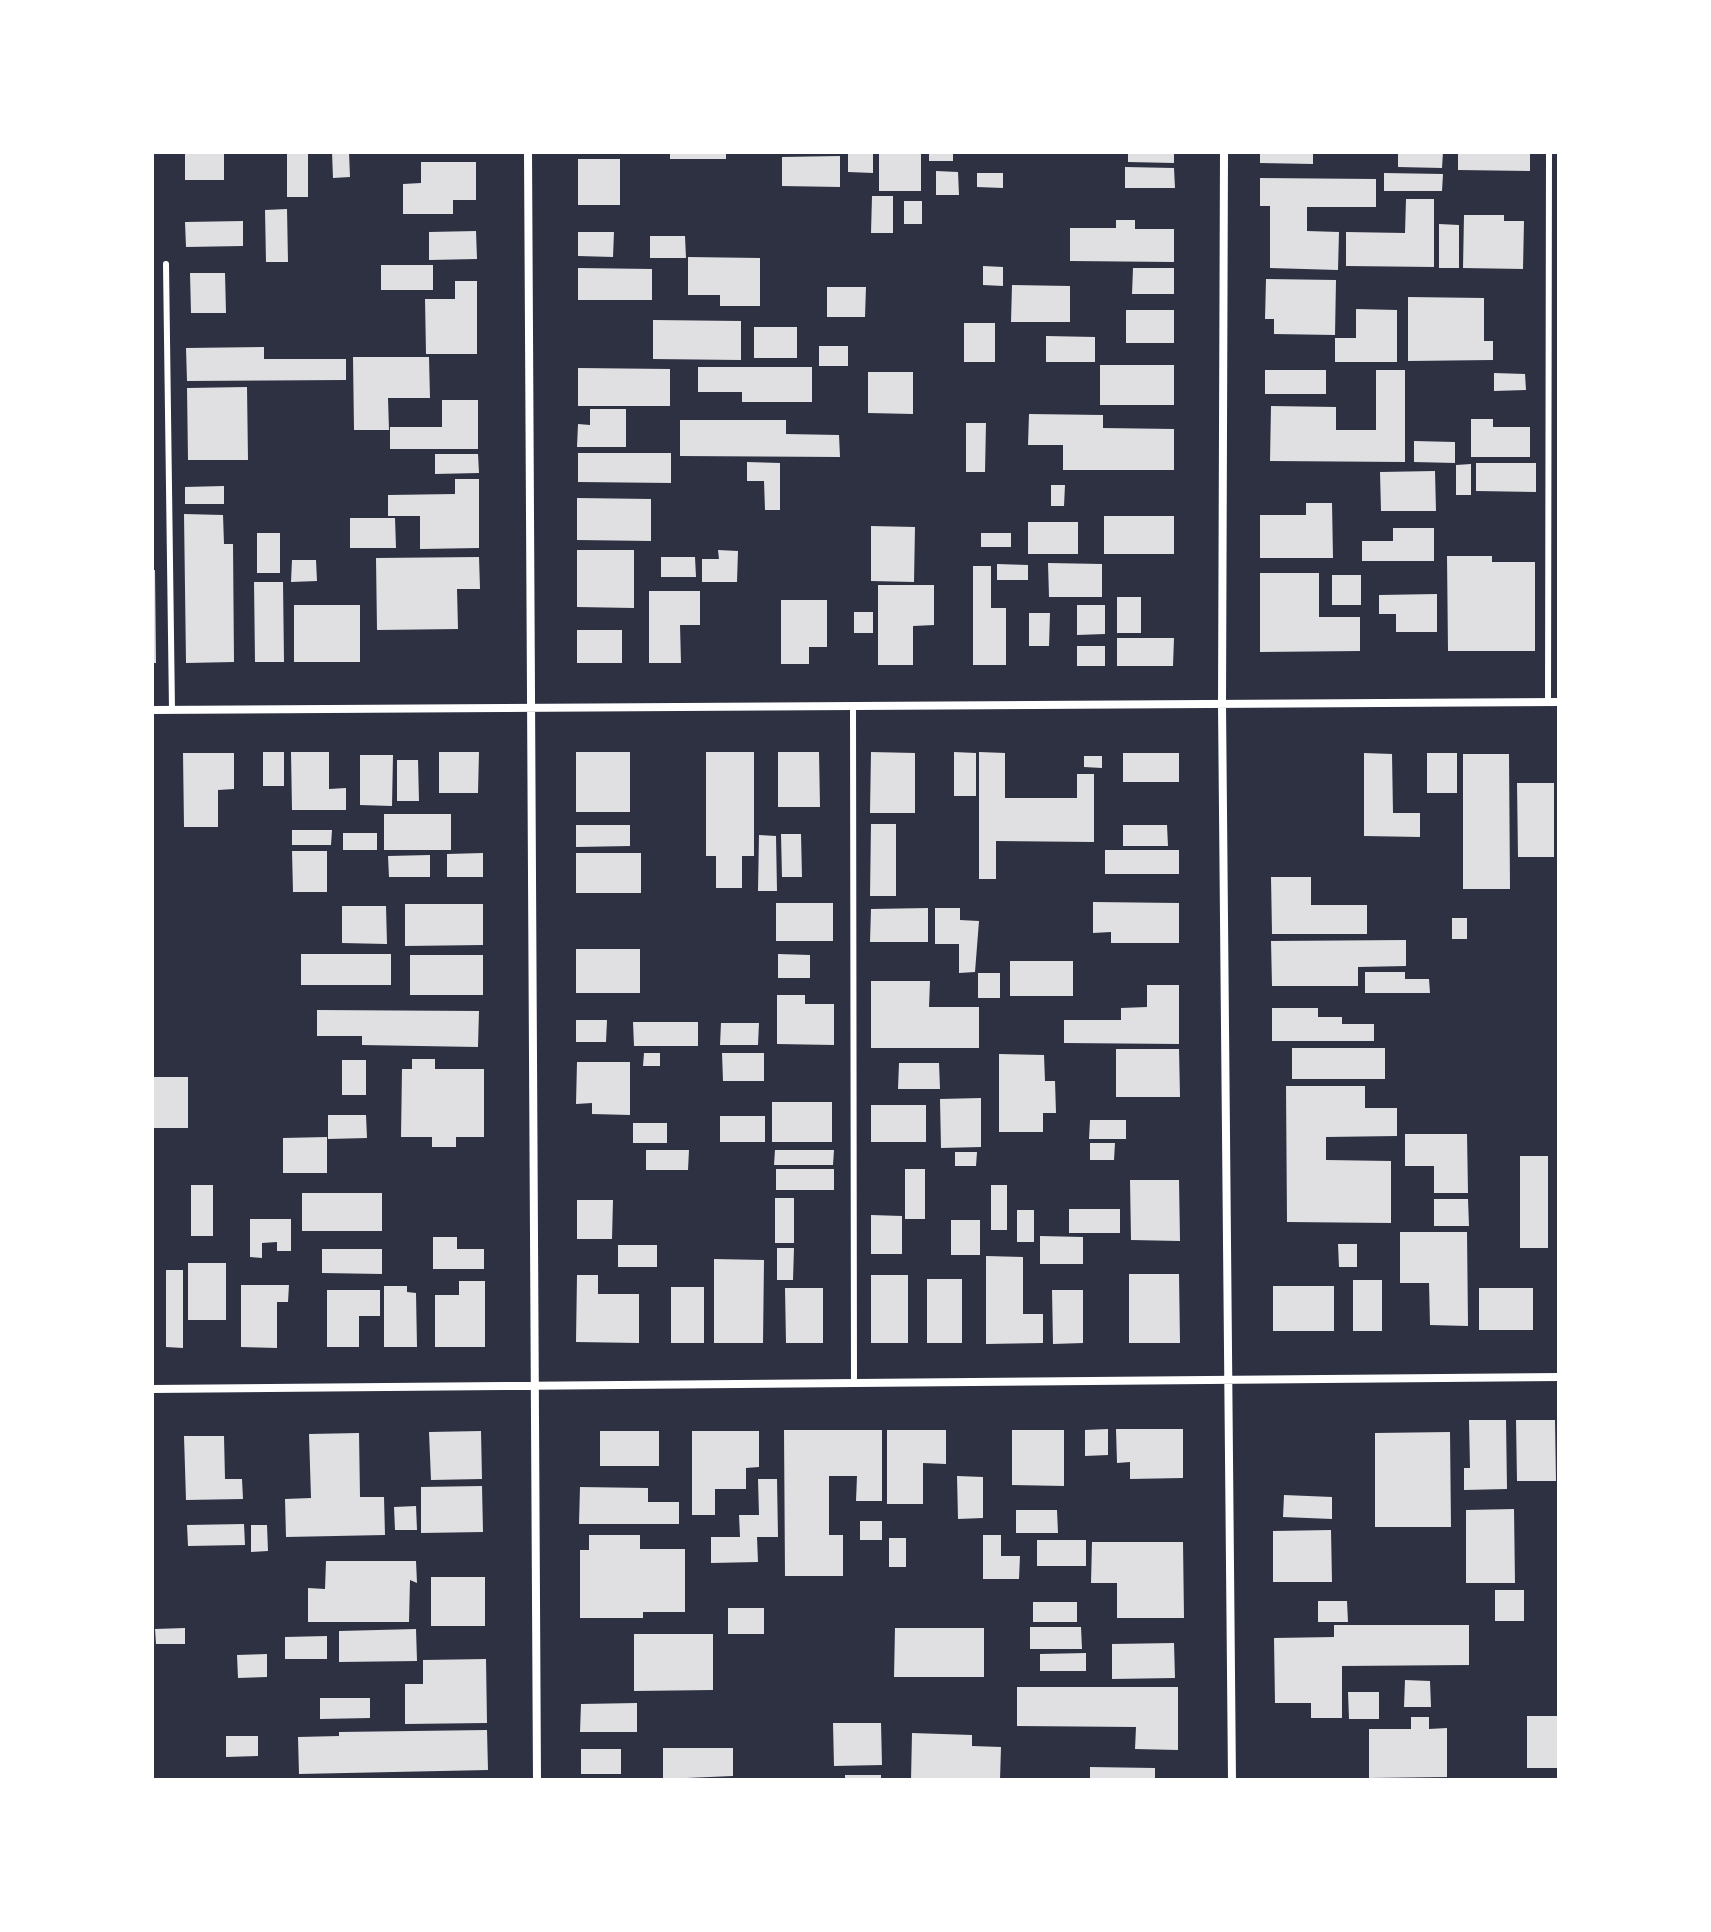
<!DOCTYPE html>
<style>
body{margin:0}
#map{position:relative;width:1711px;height:1932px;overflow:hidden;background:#2d3142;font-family:"Fira Sans Condensed",sans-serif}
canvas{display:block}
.frame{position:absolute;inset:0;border:154px solid #fff;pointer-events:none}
</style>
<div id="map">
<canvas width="1711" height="1932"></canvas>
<div class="frame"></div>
</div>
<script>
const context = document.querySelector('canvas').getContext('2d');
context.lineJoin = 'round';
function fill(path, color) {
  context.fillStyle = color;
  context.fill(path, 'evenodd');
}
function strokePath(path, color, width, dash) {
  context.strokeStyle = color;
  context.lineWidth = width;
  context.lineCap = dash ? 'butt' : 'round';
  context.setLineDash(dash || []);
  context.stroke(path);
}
fill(new Path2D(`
 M185 152H224V180H185Z
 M287 152H308V197H287Z
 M332 152H349L350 177 333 178Z
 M670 152H726V159H670Z
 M848 152H873V173L848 172Z
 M879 152H921V191H879Z
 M929 152H953V161H929Z
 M1128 152H1174V163L1128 162Z
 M1260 152H1313V164L1260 163Z
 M1398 152H1443L1442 168 1398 167Z
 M1458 152H1530V171L1458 170Z
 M840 156V187L782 186V157Z
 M578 159H620V205H578Z
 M421 162H476V200H453V214H403V184L421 183Z
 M1125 167 1174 168 1175 188H1125Z
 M936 171 958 172 959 195H936Z
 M977 173H1003V188L977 187Z
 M1384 173 1443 174 1442 191H1384Z
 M1260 178 1376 179V207H1307V231L1339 232 1338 270 1270 268V206H1260Z
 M872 196H893V233H871Z
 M1406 199H1434V267L1346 266V232L1405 233Z
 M904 201H922V224H904Z
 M287 209 288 262H266L265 210Z
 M1464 215H1504V221H1524L1523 269 1463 268Z
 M1116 220H1135V229H1174V262L1070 261V228H1116Z
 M243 221V246L186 247 185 222Z
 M1439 224 1459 225V268H1439Z
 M476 231 477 259 429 260V232Z
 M578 232H614L613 257 578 256Z
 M650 236H685L686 258H650Z
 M688 257 760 258V306H720V295H688Z
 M381 265H433V290H381Z
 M983 266 1003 267V286L983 285Z
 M578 268 652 269V300H578Z
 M1133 268H1174V294H1132Z
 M190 273H225L226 313H191Z
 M1266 279 1336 280 1335 335 1274 334V319H1265Z
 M455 281H477V354H426L425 299H455Z
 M1012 285 1070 286V322H1011Z
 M827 287H866L865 317H827Z
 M1408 297 1484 298V341H1493V360L1408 361Z
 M1356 309 1397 310V362H1335V338H1356Z
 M1126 310H1174V343H1126Z
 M653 320 741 321V360L653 359Z
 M964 323H995V362H964Z
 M754 327H797V358H754Z
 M1046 336 1095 337V362H1046Z
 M819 346H848V366H819Z
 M264 347V359H346V380L187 381 186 348Z
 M353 357H429L430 398H388L389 430H354Z
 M1100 365H1174V405H1100Z
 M698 367H812V402H742V392H698Z
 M578 368 670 369V406H578Z
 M1265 370H1326V394H1265Z
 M1376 370H1405V462L1270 461 1271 406 1336 407V430H1376Z
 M868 372H913V414L868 413Z
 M1494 373 1525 374 1526 390 1494 391Z
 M247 387 248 460H188L187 388Z
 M442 400H478V449H390V427H442Z
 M590 409H626V447H577L578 424 590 425Z
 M1029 414 1103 415V428L1174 429V470H1063V445H1028Z
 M1471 419H1493V427H1530V457H1471Z
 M680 420H786V434L839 435 840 457 680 456Z
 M966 423H986L985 472H966Z
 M1414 441 1455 442V463L1414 462Z
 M578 453H671V483L578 482Z
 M435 454H478L479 473 435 474Z
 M747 462 780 463V510H765L764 481H747Z
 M1476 463H1536V492L1476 491Z
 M1471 464V495H1456V465Z
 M1435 471 1436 511H1381L1380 472Z
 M455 479H479V548L420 549V516H388V495L455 494Z
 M1051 485H1065L1064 506H1051Z
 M224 486V504H185V487Z
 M577 498 651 499V541L577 540Z
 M1306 503H1332L1333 558H1260V515H1306Z
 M184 514 223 515 224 544H233L234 662 186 663Z
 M1104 516H1174V554H1104Z
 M350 518H395L396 548H350Z
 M1028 522H1078V554H1028Z
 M871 526 915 527 914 582 871 581Z
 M1393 528H1434V561H1362V541H1393Z
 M257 533H280V573H257Z
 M981 533H1011V547H981Z
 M577 550H634V608L577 607Z
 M718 550 738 551 737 582H702V559H719Z
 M1447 556H1492V562H1535V651H1448Z
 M479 557 480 589H457L458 629 377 630 376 558Z
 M661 557H695L696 577H661Z
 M292 560H316L317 581 291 582Z
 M1048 563 1102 564V597H1049Z
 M997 564 1028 565V580H997Z
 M973 566H991V608H1006V665H973Z
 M152 570H155L156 663H152Z
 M1260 573H1319V617H1360V651L1260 652Z
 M1332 575H1361V605H1332Z
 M254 582H283L284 662H255Z
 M878 585H934V625L913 626V665H878Z
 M649 591H700V625H680L681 663H649Z
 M1437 594V632H1396V614H1379V595Z
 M1117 597H1141V633H1117Z
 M781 600H827V647H809V664H781Z
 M294 605H360V662H294Z
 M1077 605H1105V634L1077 635Z
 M854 612H873V633H854Z
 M1029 613H1050L1049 646H1029Z
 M577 630H622V663H577Z
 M1117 638H1174L1173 666H1117Z
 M1077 646H1105V666H1077Z
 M263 752H284V786H263Z
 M291 752H329V789L346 788V810H292Z
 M439 752H479L478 793H439Z
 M576 752H630V812H576Z
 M706 752H754V856H742V888H716V856H706Z
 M778 752H819L820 807H778Z
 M871 752 915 753V813H870Z
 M954 752 976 753V796H954Z
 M979 752 1005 753V798H1077V774H1094V842L996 841V879H979Z
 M183 753H234V789L218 790V827H184Z
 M1123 753H1179V782H1123Z
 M1364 753 1392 754 1393 813H1420V837L1364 836Z
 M1427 753H1457V793H1427Z
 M1463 754H1509L1510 889H1463Z
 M360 755H393L392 806 360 805Z
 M1084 756H1102V768L1084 767Z
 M397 760H418L419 801H397Z
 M1517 783H1554V857H1518Z
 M384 814H451V850H384Z
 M871 824H896V896H870Z
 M576 825H630V846L576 847Z
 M1123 825H1167L1168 846H1123Z
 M292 830H332L331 845H292Z
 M343 833H377V850H343Z
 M781 834H801L802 877H782Z
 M759 835 776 836 777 891H758Z
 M1105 850H1179V874H1105Z
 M292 851H327V892H293Z
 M483 853V877H447V854Z
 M576 853H641V893H576Z
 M430 855V877H389L388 856Z
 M1271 877H1311V905H1367V934H1272Z
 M1093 902 1179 903V943H1111V932L1093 933Z
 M776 903H833V941H776Z
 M405 904H483V945L405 946Z
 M342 906H386L387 944 342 943Z
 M928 908V942H870L871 909Z
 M935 908H960V920L979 921 975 972 959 973V944H935Z
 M1452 918H1467V939H1452Z
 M1406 940V966L1358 967V986H1272L1271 941Z
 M576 949H640V993H576Z
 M301 954H391V985H301Z
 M778 954 810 955V978H778Z
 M410 955H483V995H410Z
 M1010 961H1073V996H1010Z
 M1365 972H1405V979H1429L1430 993H1365Z
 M978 973H1000V998H978Z
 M871 981H930L929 1007H979V1048H871Z
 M1147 985H1179V1044L1064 1043V1020H1121V1008L1147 1007Z
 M777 995H805V1004H834V1045L777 1044Z
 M1272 1008H1318V1017H1342V1024H1374V1041H1272Z
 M317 1010 479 1011 478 1047 362 1045V1036H317Z
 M576 1020H607L606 1042H576Z
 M633 1022H698V1046H634Z
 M721 1023H759L758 1045H720Z
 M1292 1048H1385V1079H1292Z
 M1116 1049H1179L1180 1097H1116Z
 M644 1053H660V1066H643Z
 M722 1053H764V1081H723Z
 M999 1054 1044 1055 1045 1081H1055L1056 1113H1043V1132H999Z
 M412 1059H435V1069H484V1137H456V1147H432V1137H401L402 1069H412Z
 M342 1060H366V1095H342Z
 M577 1062H630V1115L592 1114V1103L576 1104Z
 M899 1063H939L940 1089H898Z
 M152 1077H188V1128H152Z
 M1286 1086H1365V1108H1397V1136L1326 1137V1160L1391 1161V1223L1287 1222Z
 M981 1098V1147L941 1148 940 1099Z
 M772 1102H832V1142H772Z
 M871 1105H926V1142H871Z
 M328 1115H366L367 1138 328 1139Z
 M720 1116H765V1142H720Z
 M1090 1120H1126V1139H1089Z
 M633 1123H667V1143H633Z
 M1405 1134H1467L1468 1193H1434V1166H1405Z
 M327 1137V1173H283V1138Z
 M1090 1143H1115L1114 1160H1090Z
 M646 1150H689L688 1170H646Z
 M775 1150H834L833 1165H774Z
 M955 1152H977L976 1166H955Z
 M1520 1156H1548V1248H1520Z
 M776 1169H834V1190H776Z
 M905 1169H925V1219H905Z
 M1130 1180H1179L1180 1241 1131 1240Z
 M191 1185H213V1236H191Z
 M991 1185H1007V1230H991Z
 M302 1193H382V1231H302Z
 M775 1198H794V1243H775Z
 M1434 1199H1468L1469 1226H1434Z
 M577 1200H613L612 1239H577Z
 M1069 1209H1120V1233H1069Z
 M1017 1210H1034V1242H1017Z
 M871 1215 902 1216V1254H871Z
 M250 1219H291V1251H277V1242L262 1243V1258L250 1257Z
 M951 1220H980V1255H951Z
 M1400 1232H1467L1468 1326 1430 1325 1429 1283H1400Z
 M1040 1236 1083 1237V1264H1040Z
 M433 1237H457V1249H484V1269H433Z
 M1338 1244H1357V1267H1339Z
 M618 1245H657V1267H618Z
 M777 1248H794L793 1280H777Z
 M322 1249H382V1274L322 1273Z
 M986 1256 1023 1257V1314H1043V1343L986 1344Z
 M714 1259 764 1260 763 1343H714Z
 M188 1263H226V1320H188Z
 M166 1270H183V1348L166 1347Z
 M1129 1274H1179L1180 1343H1129Z
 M577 1275H598V1294H639V1343L576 1342Z
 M871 1275H908V1343H871Z
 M927 1279H962V1343H927Z
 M1353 1280H1382V1331H1353Z
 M459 1281H485V1347H435V1295H459Z
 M241 1285H289L288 1302H277V1348L241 1347Z
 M384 1286H407V1292L416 1293 417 1347H384Z
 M1273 1286H1334V1331H1273Z
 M671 1287H704V1343H671Z
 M785 1288H823V1343H786Z
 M1479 1288H1533V1330H1479Z
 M327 1290H380V1316H359V1347H327Z
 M1052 1290H1083V1343L1053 1344Z
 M1469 1420H1506L1507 1489 1464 1490V1468H1470Z
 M1516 1420H1555L1556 1481H1517Z
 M1108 1429V1455L1085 1456V1430Z
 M1116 1429H1183V1478L1130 1479V1462L1117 1463Z
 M784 1430H882V1501H856L857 1476H829V1535H843V1576H785Z
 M887 1430H946V1464L923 1463V1504H887Z
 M1012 1430H1064V1486L1012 1485Z
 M481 1431 482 1479 431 1480 429 1432Z
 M600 1431H659V1466H600Z
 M692 1431H759V1467L746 1468V1489H715V1515H692Z
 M1450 1432 1451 1527H1375V1433Z
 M359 1433 360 1497H384L385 1535 286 1537 285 1499 311 1498 309 1434Z
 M184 1436H224L225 1479H242L243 1499 186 1500Z
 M957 1476 983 1477V1518L958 1519Z
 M758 1479H777L778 1537H757L758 1562 711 1563V1537H740L739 1515H759Z
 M482 1486 483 1532 421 1533V1487Z
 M580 1487 648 1488V1502H679V1524H579Z
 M1284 1495 1332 1497V1519L1283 1517Z
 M416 1506 417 1530H395L394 1507Z
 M1514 1509 1515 1583H1466V1510Z
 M1016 1510H1057L1058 1533H1016Z
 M860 1521H882V1540H860Z
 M244 1524 245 1545 188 1546 187 1525Z
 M251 1525H267L268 1551 251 1552Z
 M1331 1530 1332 1582H1273V1531Z
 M589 1535H640V1549H685V1612H643V1618H580V1550H589Z
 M983 1535H1001V1556H1020L1019 1579H983Z
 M889 1538H906V1567H889Z
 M1037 1540H1086V1566H1037Z
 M1092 1542H1183L1184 1618H1117V1583H1091Z
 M326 1561H416L417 1583 410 1580 409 1622H308V1588L325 1589Z
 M431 1577H485V1626H431Z
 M1495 1590H1524V1621H1495Z
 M1318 1601H1347L1348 1622H1318Z
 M1033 1602H1077V1622H1033Z
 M728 1608H764V1634H728Z
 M1334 1625H1469V1665L1342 1666V1718H1311V1703H1275L1274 1638 1334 1637Z
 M1030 1627H1081L1082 1649H1030Z
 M185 1628V1644H156L155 1629Z
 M895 1628H984V1677H894Z
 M416 1629 417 1661 339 1662V1631Z
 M634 1634H713V1690L634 1691Z
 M327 1636V1659H285V1637Z
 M1174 1643 1175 1678 1112 1679V1644Z
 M1086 1653V1671H1040V1654Z
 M267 1654V1677L238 1678 237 1655Z
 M486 1659 487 1723 405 1724V1684H423V1660Z
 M1405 1680 1430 1681 1431 1707H1404Z
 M1017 1687H1178V1750L1135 1749 1136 1727 1017 1726Z
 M1348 1692H1379V1719H1349Z
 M320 1698H370V1718L320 1719Z
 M637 1703V1732H580L581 1704Z
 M1527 1716H1559L1558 1768H1527Z
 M1411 1717H1429V1729L1447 1728V1777L1369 1778V1729H1411Z
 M833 1723H881L882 1765 834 1766Z
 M487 1730 488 1770 299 1774 298 1737 339 1736V1732Z
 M912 1733 972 1735V1746L1001 1747 1000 1780H911Z
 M226 1736H258V1756L226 1757Z
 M663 1748H733V1776L663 1779Z
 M581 1749H621V1774H581Z
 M1090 1767 1155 1768V1780H1090Z
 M845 1775H881V1780H845Z`), '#e0e0e3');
strokePath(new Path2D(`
 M166 264 172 710
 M1548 702 1549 152
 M853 706 854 1383`), '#fff', 6);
strokePath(new Path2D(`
 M528 152 537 1780
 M1224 152 1222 704 1232 1780
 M152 710 1559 702
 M152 1389 1559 1377`), '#fff', 8);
</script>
